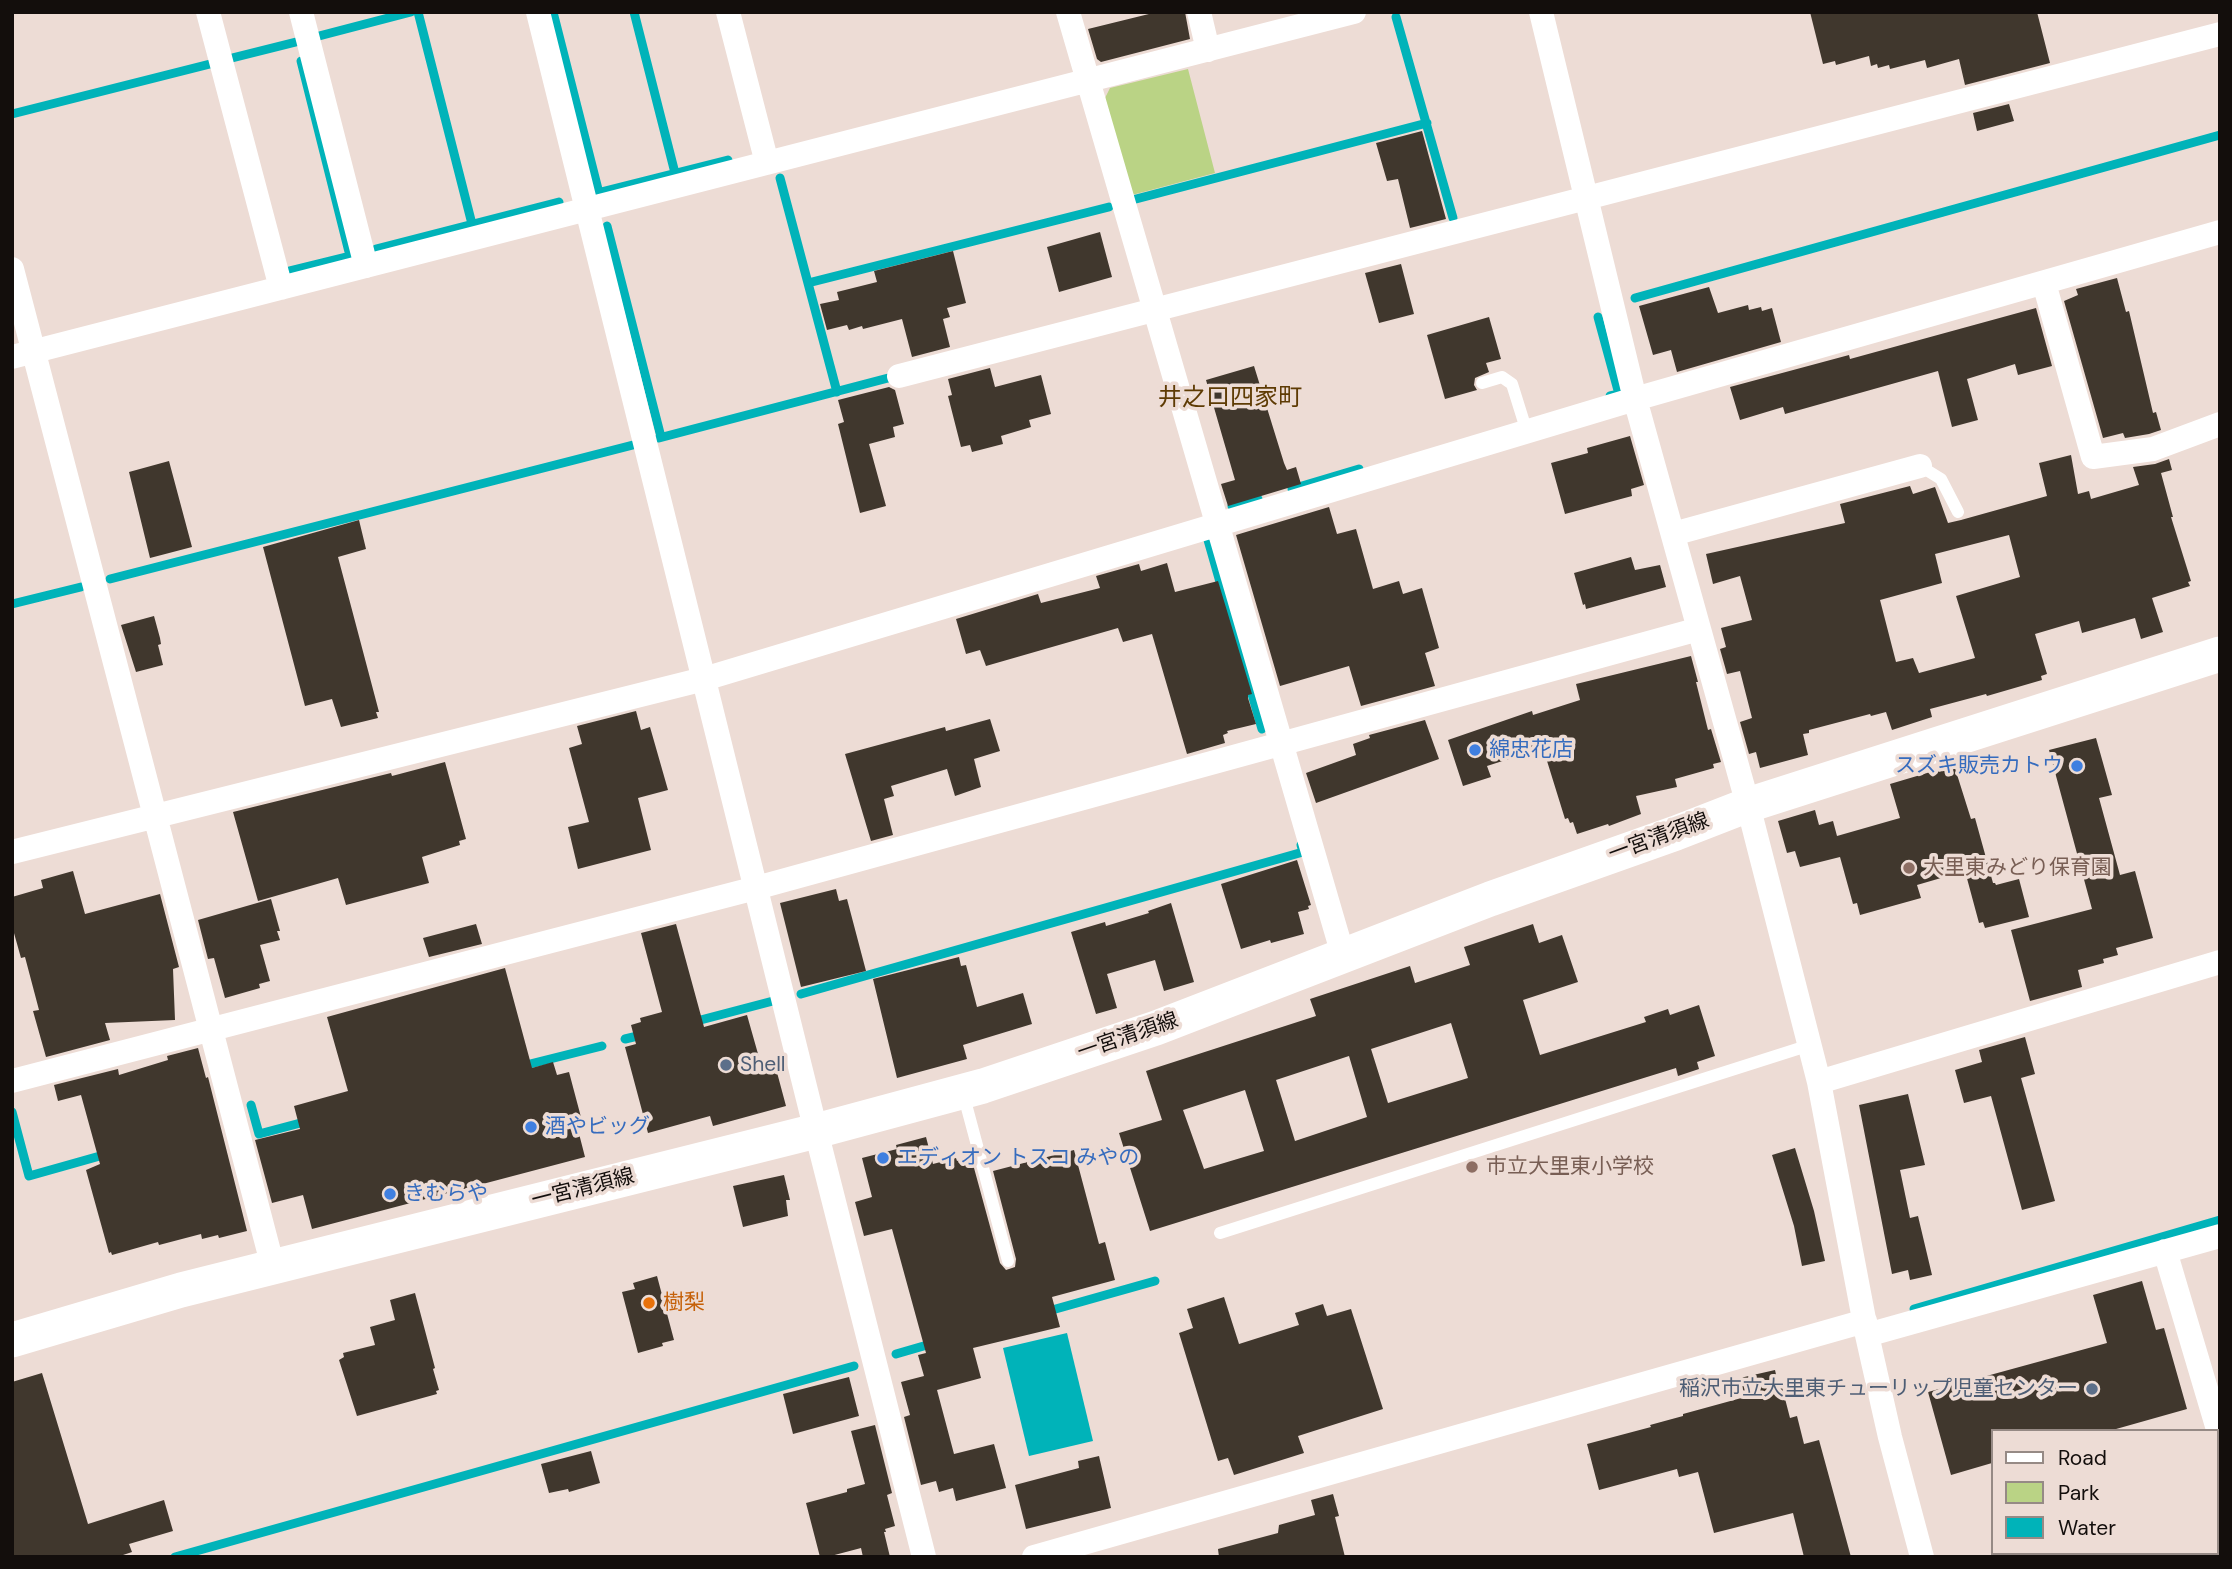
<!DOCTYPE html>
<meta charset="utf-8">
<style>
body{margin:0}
#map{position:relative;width:2232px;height:1569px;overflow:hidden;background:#eddcd5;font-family:"DM Sans",sans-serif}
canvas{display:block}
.frame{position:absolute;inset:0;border:14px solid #130e0c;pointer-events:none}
.legend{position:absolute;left:1991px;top:1429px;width:228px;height:126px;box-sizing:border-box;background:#eddcd5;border:2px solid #968a85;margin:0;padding:9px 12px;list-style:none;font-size:21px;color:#130e0c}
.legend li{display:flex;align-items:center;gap:14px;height:35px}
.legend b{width:35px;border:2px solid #968a85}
</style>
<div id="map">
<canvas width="2232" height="1569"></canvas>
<div class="frame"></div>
<ul class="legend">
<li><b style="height:9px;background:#fff"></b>Road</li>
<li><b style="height:19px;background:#bad385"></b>Park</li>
<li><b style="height:19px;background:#00b3b9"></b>Water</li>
</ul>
</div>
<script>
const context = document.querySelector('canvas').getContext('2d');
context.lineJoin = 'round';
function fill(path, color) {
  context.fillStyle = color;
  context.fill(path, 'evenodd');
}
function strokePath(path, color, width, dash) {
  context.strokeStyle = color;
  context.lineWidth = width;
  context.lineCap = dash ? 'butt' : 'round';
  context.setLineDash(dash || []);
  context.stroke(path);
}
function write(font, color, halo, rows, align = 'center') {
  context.font = font + ' "DM Sans","Noto Sans JP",sans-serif';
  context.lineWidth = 7;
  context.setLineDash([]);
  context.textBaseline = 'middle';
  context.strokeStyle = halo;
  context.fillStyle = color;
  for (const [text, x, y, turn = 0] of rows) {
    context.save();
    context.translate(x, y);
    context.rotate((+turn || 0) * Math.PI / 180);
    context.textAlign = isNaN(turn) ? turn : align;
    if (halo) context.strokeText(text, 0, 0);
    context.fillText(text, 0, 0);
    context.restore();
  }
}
fill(new Path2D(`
 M1188 69 1215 173 1132 195 1105 98 1110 88Z
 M2216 1521 2220 1534V1557H2065L2078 1553H2216Z`), '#bad385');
fill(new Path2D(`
 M1067 1333 1093 1441 1029 1456 1003 1348Z`), '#00b3b9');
strokePath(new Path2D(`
 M418 12 472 224
 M553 12 599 193
 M634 12 675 173
 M1396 17 1453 218
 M319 36 411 12
 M232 58 296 42
 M12 114 214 63 215 67
 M780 178 837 392
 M597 193 728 160
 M1136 199 1427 123
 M607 226 661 437
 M376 249 559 202
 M289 271 350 256 301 61
 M808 283 1109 207
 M1635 298 2220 135
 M1598 317 1619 394 1610 396
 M659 438 892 377
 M1292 489 1359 469
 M1232 506 1258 499
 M1208 540 1262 729
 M110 579 633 445
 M12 604 81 587
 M801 994 1303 852 1301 845
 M693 1022 773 1001
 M625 1039 646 1034
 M522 1066 602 1046
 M251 1105 259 1134 308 1121
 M12 1112 29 1176 107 1154
 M1914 1309 2220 1220
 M1045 1312 1155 1281
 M896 1354 934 1343
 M175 1557 854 1366`), '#00b3b9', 9);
fill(new Path2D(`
 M1157 12H1185L1190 39 1101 62 1097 59 1088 29Z
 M1810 12H2037L2050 63 1965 85 1959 59 1927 68 1925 60 1890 69 1889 65 1878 68 1877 64 1871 66 1869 56 1836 65 1835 61 1823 64Z
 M2009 104 2014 121 1977 131 1973 113Z
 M1422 131 1446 219 1410 228 1398 179 1387 181 1376 143Z
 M1100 232 1112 277 1059 292 1047 247Z
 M953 251 966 303 947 308 950 317 943 319 950 347 912 357 902 319 863 329 862 326 849 330 847 325 827 330 820 304 839 300 837 292 877 282 874 271Z
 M1401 264 1414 314 1379 323 1365 273Z
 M2117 278 2126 312 2129 311 2153 413 2156 412 2161 430 2149 434 2125 438 2123 433 2103 438 2064 301 2078 295 2076 289Z
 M1709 287 1718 313 1748 305 1749 310 1761 307 1762 311 1772 308 1781 342 1677 372 1671 350 1653 355 1639 306Z
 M2036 308 2052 366 2018 375 2015 364 1967 379 1978 420 1952 427 1938 371 1785 414 1783 407 1740 420 1730 387 1849 355 1850 359Z
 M1489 317 1501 359 1486 363 1489 372 1475 378 1474 385 1477 390 1445 399 1427 335Z
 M1254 366 1284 463 1287 470 1296 467 1301 484 1228 506 1221 484 1235 480 1206 380Z
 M990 368 995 387 1041 375 1051 414 1029 420 1031 427 1001 436 1003 444 972 452 970 445 961 447 948 396 952 395 948 379Z
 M889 387 895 390 904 424 893 427 895 437 869 444 886 506 860 513 838 424 844 422 838 400Z
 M1630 436 1644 485 1631 489 1632 496 1565 514 1551 463 1588 453 1587 448Z
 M2071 455 2078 494 2089 491 2091 499 2139 485 2133 467 2155 464 2169 459 2172 470 2161 473 2173 517H2171L2191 581 2188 582 2190 586 2152 598 2163 632 2141 639 2135 618 2082 633 2079 621 2035 634 2047 674 2041 676 2042 680 1987 696 1986 694 1930 709 1932 717 1892 730 1886 712 1871 716 1870 714 1809 730V733L1803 734 1808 755 1760 768 1756 752 1749 754 1740 722 1752 718 1740 671 1727 674 1720 649 1726 647 1721 628 1752 620 1740 576 1713 584 1706 554 1845 523 1840 504 1910 486 1913 494 1935 487 1948 523 1961 520 2047 496 2039 463ZM2009 535 2020 577 1956 596 1975 658 1919 673 1913 658 1896 662 1880 600 1942 583 1935 554Z
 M169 461 192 547 150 558 129 472Z
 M1329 507 1337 534 1356 529 1373 589 1399 581 1403 594 1422 588 1439 648 1425 653 1435 686 1361 706 1349 666 1280 686 1236 535Z
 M359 520 366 549 338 557 379 712H376L378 718 341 727 332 699 305 706 263 547Z
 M1631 557 1635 570 1660 565 1666 587 1586 609 1585 604 1583 605 1574 573Z
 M1167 563 1175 592 1218 581 1252 694 1248 695V698L1256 724 1227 731 1228 733 1223 735 1225 743 1187 754 1152 634 1123 642 1118 628 986 666 980 650 966 654 956 619 1038 594 1041 603 1100 588 1096 576 1139 564 1141 571Z
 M154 616 160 638 161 644 158 645 163 665 136 672 121 625Z
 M1691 656 1698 682H1696L1708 730 1711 729 1721 762 1713 764 1714 768 1675 779 1677 787 1636 796 1641 814 1609 826 1608 824 1577 834 1573 822 1570 823 1568 818 1565 819 1543 748 1487 766 1491 777 1463 786 1448 740 1532 711 1533 715 1580 700 1576 684Z
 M636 711 641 730 650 727 668 790 638 798 651 850 578 869 568 827 589 822 569 748 582 744 577 726Z
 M990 719 1000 751 974 759 981 787 955 796 947 769 891 786 894 796 884 799 893 835 871 841 845 754 945 727 946 731Z
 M1425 720 1439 759 1316 803 1306 773 1356 755 1353 744 1370 738 1369 735Z
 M2096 738 2112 795 2099 798 2120 875 2135 871 2153 938 2116 948 2118 955 2103 959 2104 963 2078 970 2082 987 2030 1001 2011 930 2092 909 2049 750Z
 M445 762 466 839 459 841 460 845 422 857 429 883 346 905 338 878 258 901 233 812 391 773 392 776Z
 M1954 765 1971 819 1975 818 1993 883H1995L1996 885 2019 879 2029 917 1985 928 1983 922 1979 923 1965 871 1917 885 1921 898 1860 915 1857 903 1853 904 1840 857 1800 867 1795 851 1787 853 1778 821 1815 810 1819 825 1833 821 1837 836 1900 818 1890 784Z
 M1297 860 1311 905 1308 906 1309 909 1298 912 1304 934 1271 943 1270 940 1241 949 1221 884Z
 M73 871 85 914 160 894 179 967 173 969 175 1020 105 1023 110 1040 46 1057 33 1011 39 1010 25 957 21 958 12 926V897L43 888 41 880Z
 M836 889 839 901 847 899 866 971 801 987 780 903Z
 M271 899 280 931H277L280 940 260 945 270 981 259 984 260 988 225 998 214 958 208 959 198 920Z
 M1171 903 1194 982 1164 991 1155 960 1107 974 1117 1008 1096 1014 1071 932 1105 922 1106 926 1149 913 1148 911Z
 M476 924 482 944 429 957 423 938Z
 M676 924 704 1027 747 1015 762 1068 775 1065 786 1106 713 1126 710 1116 648 1133 625 1047 636 1044 631 1025 641 1022 640 1018 662 1012 641 933Z
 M1533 924 1539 943 1562 935 1578 982 1523 1000 1540 1055 1646 1022 1644 1017 1668 1009 1670 1015 1699 1005 1715 1056 1697 1062 1699 1069 1678 1076 1676 1068 1150 1231 1119 1133 1162 1120 1146 1071 1316 1016 1310 999 1410 966 1415 983 1470 965 1464 947ZM1451 1023 1468 1078 1388 1103 1371 1049ZM1349 1056 1367 1117 1295 1141 1276 1080ZM1245 1090 1264 1151 1204 1169 1183 1110Z
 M959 957 961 966 966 965 977 1007 1023 993 1032 1024 963 1045 967 1059 897 1078 873 979Z
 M505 968 532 1068 553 1062 557 1075 569 1072 582 1121 576 1122 585 1157 312 1229 303 1195 272 1203 255 1140 300 1129 294 1106 348 1091 327 1017Z
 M2025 1037 2035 1074 2021 1078 2055 1201 2022 1210 1991 1096 1964 1103 1955 1070 1982 1062 1979 1050Z
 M198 1048 206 1078 208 1077 247 1231 219 1238 218 1235 202 1239 201 1234 159 1245 158 1242 112 1255 111 1252 109 1253 86 1170 100 1164 81 1095 58 1101 54 1085 118 1069 119 1075 168 1060 167 1056Z
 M1908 1094 1925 1165 1900 1170 1910 1218 1918 1216 1932 1275 1910 1280 1908 1270 1892 1274 1859 1105Z
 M926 1137 933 1164 956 1158 957 1161 971 1157 1000 1263 1006 1270 1015 1267 1016 1259 993 1171 1074 1150 1099 1244 1105 1242 1115 1280 1052 1297 1060 1327 973 1348 981 1378 937 1390 954 1454 994 1444 1006 1488 956 1501 953 1488 939 1492 936 1481 921 1485 904 1417 910 1415 901 1382 924 1376 918 1355 926 1353 892 1229 864 1236 855 1202 872 1197 862 1158 897 1149 896 1145Z
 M1795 1148 1814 1211 1825 1261 1802 1266 1794 1226 1772 1155Z
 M784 1175 790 1200H786L788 1216 743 1227 733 1186Z
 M657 1276 674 1340 662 1343 663 1346 638 1353 622 1292 635 1289 633 1283Z
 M2142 1281 2156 1330 2164 1328 2187 1409 2109 1431H1992V1463L1951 1475 1928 1392 2107 1343 2093 1295Z
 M415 1293 435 1368 433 1369 439 1390 436 1391 437 1394 357 1416 339 1360 344 1357 343 1353 375 1345 370 1327 395 1320 390 1300Z
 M1224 1297 1239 1344 1299 1325 1295 1313 1323 1304 1327 1316 1351 1309 1383 1409 1298 1436 1304 1453 1234 1475 1228 1458 1218 1461 1179 1333 1193 1328 1187 1309Z
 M1775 1370 1779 1388 1782 1387 1790 1418 1797 1416 1804 1444 1819 1440 1851 1557H1804L1793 1513 1714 1533 1698 1472 1679 1477 1677 1469 1599 1490 1587 1444 1651 1427 1650 1425 1683 1416V1414L1745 1397 1740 1378Z
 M42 1373 88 1524 164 1500 173 1531 129 1544 132 1552 117 1557H12V1382Z
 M849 1377 859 1416 793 1434 783 1394Z
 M875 1425 892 1493 887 1495 895 1526 885 1529 886 1532H884L890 1557H863L861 1548 827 1557H820L806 1503 847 1492V1489L865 1484 851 1431Z
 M591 1451 600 1483 569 1492 568 1489 549 1493 541 1464Z
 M1099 1456 1111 1508 1026 1529 1015 1485 1079 1468 1078 1461Z
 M1333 1494 1339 1516 1335 1517 1345 1557H1219L1218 1549 1278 1533 1279 1525 1315 1515 1311 1500Z`), '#40372d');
strokePath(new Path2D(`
 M1482 383 1502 377 1512 384 1527 432
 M1920 466 1941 479 1958 512
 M963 1093 1008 1261
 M1220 1233 1810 1045`), '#fff', 12);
strokePath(new Path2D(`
 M208 12 281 288
 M301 12 366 266
 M538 12 816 1131 924 1557
 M728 12 767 163
 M1068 12 1343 955
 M1199 12 1208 50
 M1541 12 1635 399 1748 805 1819 1082 1867 1335 1890 1437 1922 1557
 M12 269 273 1267
 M2044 283 2093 457 2153 449 2220 424
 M12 357 1354 12
 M899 376 2220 34
 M1673 534 1920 466
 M12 852 704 679 1635 399 2220 232
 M12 1081 756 888 1699 629
 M1819 1082 2220 962
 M2165 1251 2220 1436
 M1867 1335 2220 1236
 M1034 1557 1865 1321`), '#fff', 24);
strokePath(new Path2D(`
 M12 1340 181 1290 816 1131 983 1086 1156 1028 1490 899 1676 833 1748 805 2220 654`), '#fff', 35);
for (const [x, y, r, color] of [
 [1475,750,7,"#3f7fe0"],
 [2077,766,7,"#3f7fe0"],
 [1909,868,7,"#8d6e63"],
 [726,1065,7,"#5c6f8a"],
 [531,1127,7,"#3f7fe0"],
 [883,1158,7,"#3f7fe0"],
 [1472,1167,7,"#8d6e63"],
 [390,1194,7,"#3f7fe0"],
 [649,1303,7,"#e8710a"],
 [2092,1389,7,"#5c6f8a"]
]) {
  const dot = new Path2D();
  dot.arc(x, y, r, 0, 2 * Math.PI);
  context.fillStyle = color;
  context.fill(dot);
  strokePath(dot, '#eddcd5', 2.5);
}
write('21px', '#366cbe', '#eddcd5', [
 ["綿忠花店",1489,750],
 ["スズキ販売カトウ",2063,766,"right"],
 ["酒やビッグ",545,1127],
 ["エディオン トスコ みやの",897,1158],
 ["きむらや",404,1194]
], 'left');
write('21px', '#130e0c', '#eddcd5', [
 ["一宮清須線",1659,838,-20],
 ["一宮清須線",1128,1037,-19],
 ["一宮清須線",583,1189,-14]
]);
write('21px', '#785e54', '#eddcd5', [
 ["大里東みどり保育園",1923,868],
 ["市立大里東小学校",1486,1167]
], 'left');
write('21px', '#4e5e75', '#eddcd5', [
 ["Shell",740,1065],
 ["稲沢市立大里東チューリップ児童センター",2078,1389,"right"]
], 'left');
write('21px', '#c56008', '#eddcd5', [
 ["樹梨",663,1303]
], 'left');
write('24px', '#5e3b04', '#eddcd5', [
 ["井之口四家町",1230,399]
]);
</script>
